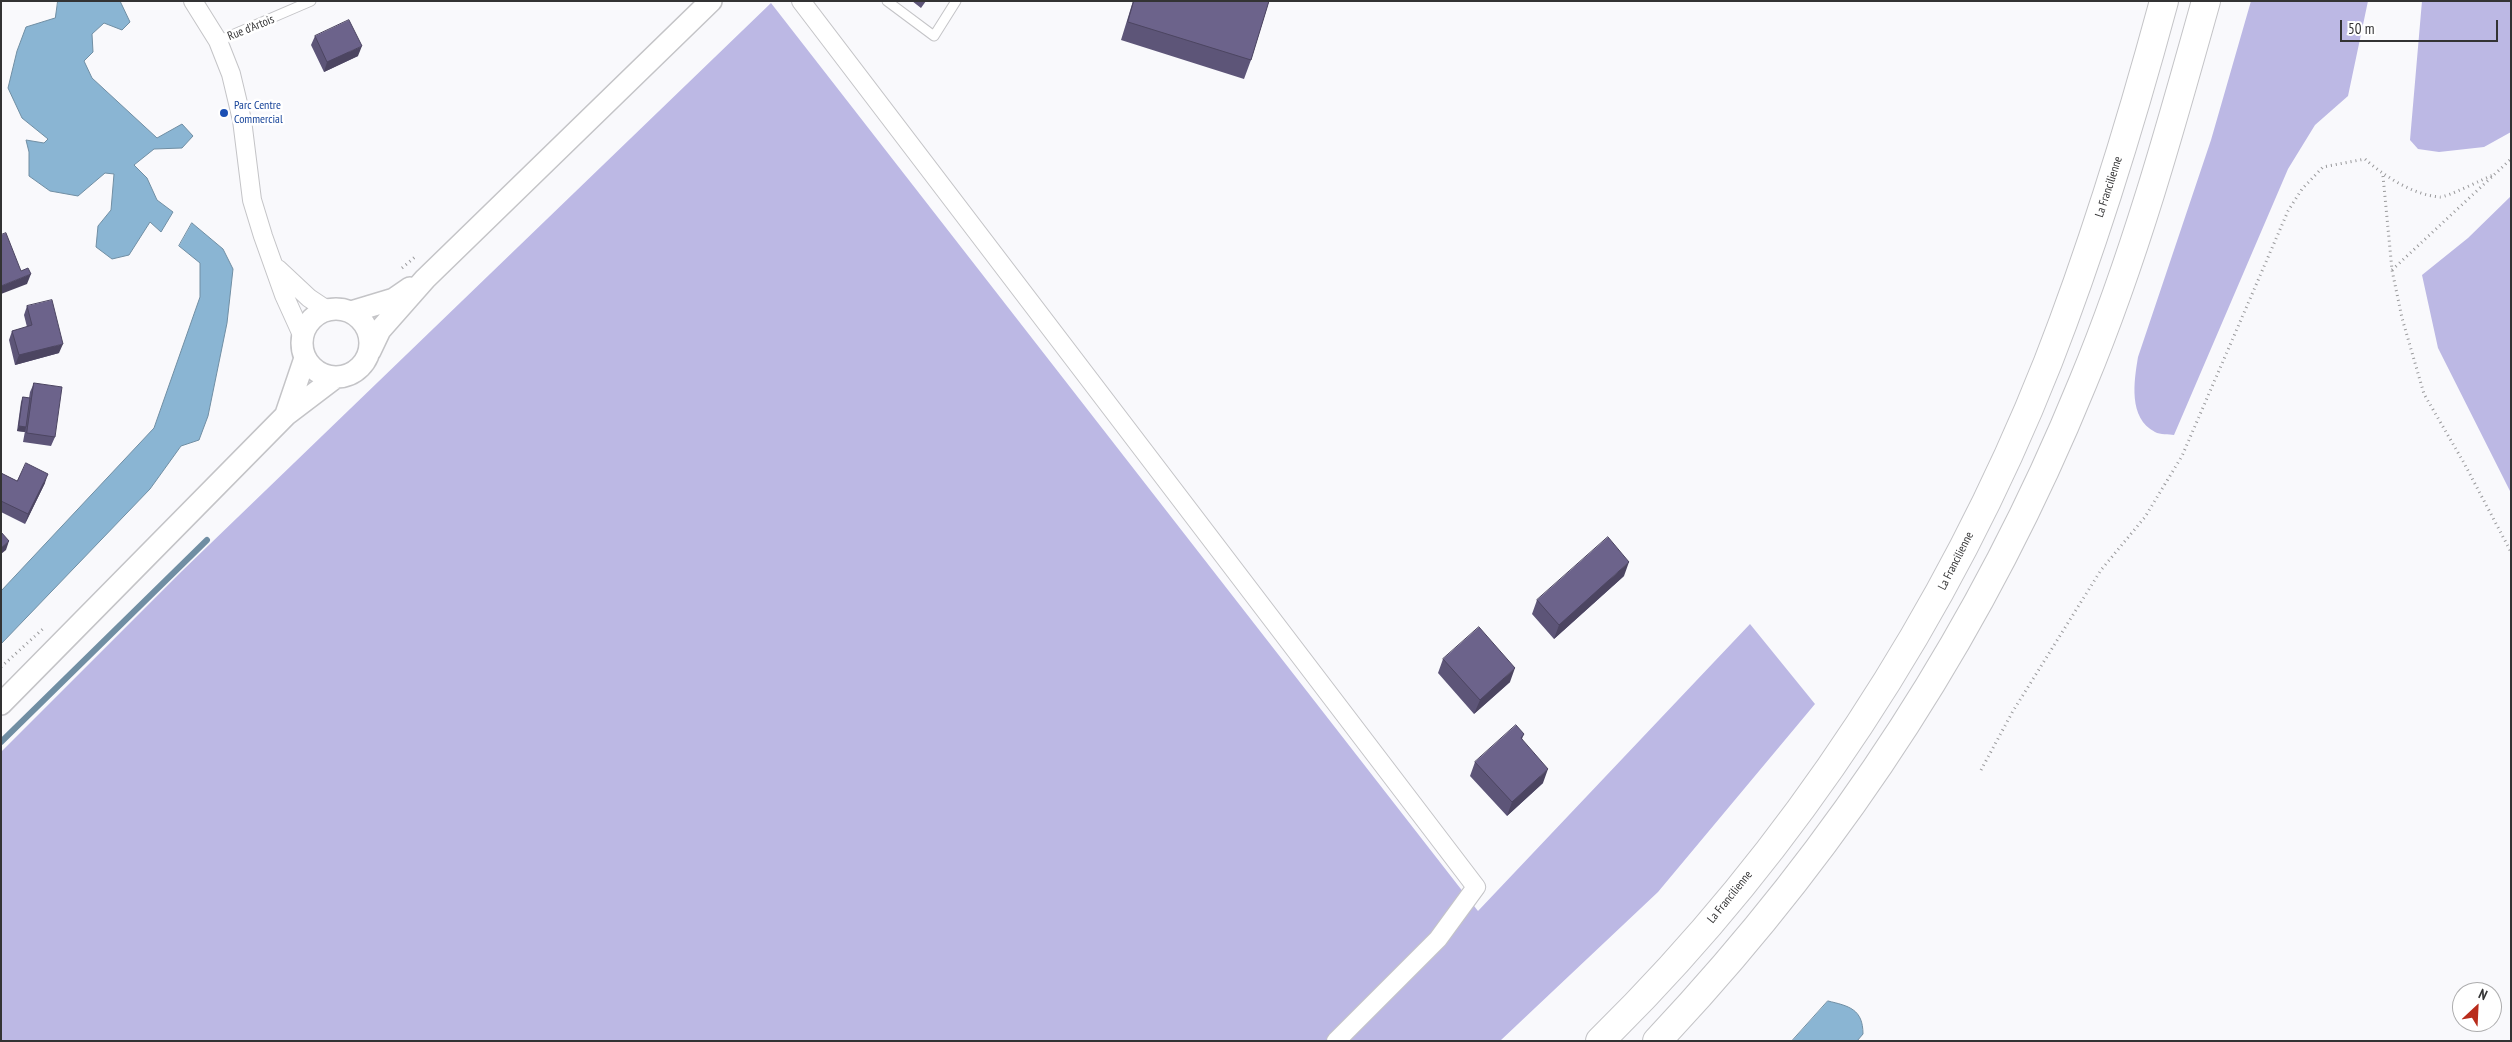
<!DOCTYPE html>
<style>
body{margin:0}
#map{position:relative;width:2512px;height:1042px;overflow:hidden;background:#f9f9fc;font-family:"PT Sans Narrow",sans-serif}
canvas{display:block}
.frame{position:absolute;inset:0;border:2px solid #333334;pointer-events:none}
.north{position:absolute;left:2452px;top:982px;width:50px;height:50px;box-sizing:border-box;background:#fff;border:1px solid #adadae;border-radius:50%;rotate:25deg;font-size:14px;font-weight:700;line-height:20px;text-align:center;color:#333334}
.north::after{content:'';display:block;margin:auto;width:18px;height:22px;background:#b92c1c;clip-path:polygon(50% 0,100% 100%,50% 72%,0 100%)}
.scale{position:absolute;left:2340px;top:20px;width:158px;height:22px;box-sizing:border-box;border:2px solid #333334;border-top:0;padding-left:6px;font-size:15px;line-height:18px;white-space:nowrap;color:#333334;-webkit-text-stroke:4px #fff;paint-order:stroke}
</style>
<div id="map">
<canvas width="2512" height="1042"></canvas>
<div class="frame"></div>
<div class="north">N</div>
<div class="scale">50 m</div>
</div>
<script>
const context = document.querySelector('canvas').getContext('2d');
context.lineJoin = 'round';
function fill(path, color) {
  context.fillStyle = color;
  context.fill(path, 'evenodd');
}
function strokePath(path, color, width, dash) {
  context.strokeStyle = color;
  context.lineWidth = width;
  context.lineCap = dash ? 'butt' : 'round';
  context.setLineDash(dash || []);
  context.stroke(path);
}
function write(font, color, halo, rows, align = 'center') {
  context.font = font + ' "PT Sans Narrow",sans-serif';
  context.lineWidth = 5;
  context.setLineDash([]);
  context.textBaseline = 'middle';
  context.strokeStyle = halo;
  context.fillStyle = color;
  for (const [text, x, y, turn = 0] of rows) {
    context.save();
    context.translate(x, y);
    context.rotate((+turn || 0) * Math.PI / 180);
    context.textAlign = isNaN(turn) ? turn : align;
    if (halo) context.strokeText(text, 0, 0);
    context.fillText(text, 0, 0);
    context.restore();
  }
}
fill(new Path2D(`
 M2251 1H2368L2348 96 2315 125 2288 169 2174 435C2169 434 2160 435 2155 432 2128 418 2134 381 2138 357L2211 140Z
 M2422 1H2511V132L2484 147 2439 152 2418 149 2410 140Z
 M771 3 1478 911 1750 624 1815 704 1658 892 1500 1041H1V752L182 571Z
 M2511 196V493L2438 348 2422 275 2468 238Z`), '#bcb8e4');
const water = new Path2D(`
 M58 1H120L130 22 122 30 104 23 92 34 93 52 84 61 92 78 157 138 182 124 193 136 182 148 154 149 134 165 147 178 157 200 173 212 161 232 150 222 129 255 112 259 96 247 98 226 111 210 114 174 105 173 78 196 50 191 29 176V152L26 140 44 143 48 139 22 118 8 88 17 51 26 27 55 18Z
 M192 223 223 249 233 269 227 323 208 416 199 440 181 446 150 489 1 644V591L154 428 200 297V263L179 246Z
 M1828 1001C1849 1006 1863 1009 1863 1034L1857 1041H1792Z`);
fill(water, '#8ab5d3');
strokePath(water, '#708ea3', 1);
strokePath(new Path2D(`
 M1 742 207 540`), '#708ea3', 6);
const service = new Path2D(`
 M887 1 934 36 956 1
 M218 41 311 1`);
const minor = new Path2D(`
 M193 1 218 41 231 74 242 120 252 200 263 236 284 295 303 337
 M801 1 1476 887 1438 939 1336 1041
 M278 269 309 298 327 310`);
const tertiary = new Path2D(`
 M302 343a34 34 0 1 1 68 0a34 34 0 1 1-68 0Z
 M351 312 394 299 410 288
 M370 351 380 330 425 279 711 1
 M286 414 305 358
 M1 704 286 415 336 377`);
const trunk = new Path2D(`
 M1600 1041C1793 852 1949 613 2048 362 2094 244 2131 123 2164 1
 M1657 1041C1839 848 1983 628 2083 382 2134 259 2170 130 2206 1`);
strokePath(service, '#c4c4c7', 11);
strokePath(minor, '#c4c4c7', 20);
strokePath(tertiary, '#c4c4c7', 24);
strokePath(trunk, '#c4c4c7', 30);
strokePath(new Path2D(`
 M2383 176 2392 270 2402 318 2424 394 2464 463 2511 552
 M402 268 416 256
 M2392 270 2511 159
 M1 667 45 627
 M1981 770 2013 711 2101 570 2145 517 2182 456 2288 211 2302 189 2323 167 2365 159C2384 176 2413 195 2440 197 2448 197 2483 179 2493 175`), '#99999b', 3, [1, 4]);
strokePath(service, '#fff', 9);
strokePath(minor, '#fff', 18);
strokePath(tertiary, '#fff', 21);
strokePath(trunk, '#fff', 28);
fill(new Path2D(`
 M912 1H926L921 8Z
 M1133 1H1269L1251 60 1244 79 1121 40Z
 M315 36 358 56 324 72 311 45Z
 M27 306 59 353 15 365 9 340 12 331 27 327 24 315Z
 M34 383 55 437 51 446 23 442 25 431V432L17 431 21 402 23 397 29 398 30 392Z
 M1 473 17 481 45 483 25 524 1 512Z
 M1624 576 1554 639 1532 614 1537 600Z
 M1443 659 1510 682 1474 714 1438 673Z
 M1524 734 1522 739 1543 783 1507 816 1470 776 1475 762Z`), '#5d5578');
fill(new Path2D(`
 M362 46 358 56 324 72 327 62Z
 M31 274 27 284 1 294V286Z
 M63 344 59 353 15 365 19 355Z
 M19 426 26 427 25 432 17 431Z
 M48 474 45 483 25 524 28 514Z
 M9 541 6 550 1 554V548Z
 M1629 562 1624 576 1554 639 1559 625Z
 M1515 668 1510 682 1474 714 1480 700Z
 M1548 769 1543 783 1507 816 1512 802Z`), '#4c4561');
const building = new Path2D(`
 M1134 1H1269L1251 60 1128 22Z
 M349 20 362 46 327 62 315 36Z
 M6 233 21 271 28 268 31 274 1 286V235Z
 M52 300 63 344 19 355 12 331 32 325 27 306Z
 M34 383 62 387 55 437 27 433Z
 M23 397 30 398 26 427 19 426Z
 M26 463 48 474 28 514 1 501V473L17 481Z
 M1 532 9 541 1 548Z
 M1608 537 1629 562 1559 625 1537 600Z
 M1479 627 1515 668 1480 700 1443 659Z
 M1516 725 1524 734 1521 738 1548 769 1512 802 1475 762Z`);
fill(building, '#6c638b');
strokePath(building, '#4c4561', 1);
for (const [x, y, r, color] of [
 [224,113,5,"#1a4fb4"]
]) {
  const dot = new Path2D();
  dot.arc(x, y, r, 0, 2 * Math.PI);
  context.fillStyle = color;
  context.fill(dot);
  strokePath(dot, '#fff', 2);
}
write('12px', '#333334', '#fff', [
 ["Rue d'Artois",251,28,-22],
 ["La Francilienne",2109,187,-72],
 ["La Francilienne",1956,561,-63],
 ["La Francilienne",1730,897,-51]
]);
write('12px', '#164399', '#fff', [
 ["Parc Centre",234,106],
 ["Commercial",234,120]
], 'left');
</script>
